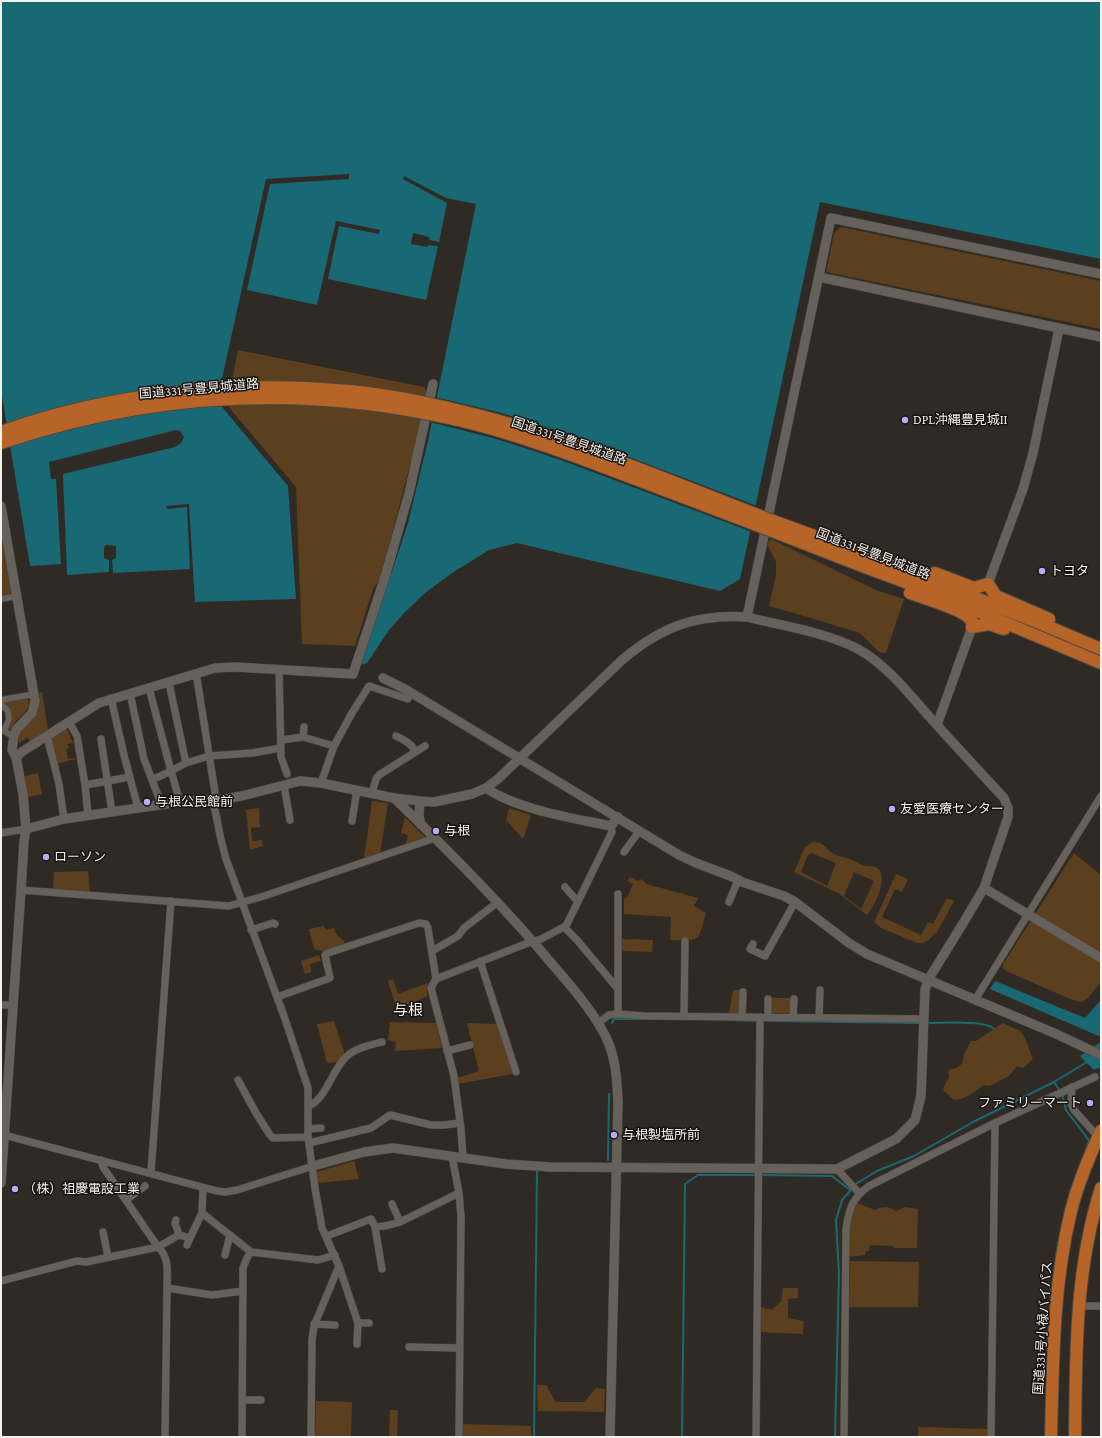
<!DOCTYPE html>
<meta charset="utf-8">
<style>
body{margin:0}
#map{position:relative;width:1102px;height:1438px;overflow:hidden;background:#302a25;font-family:"Crimson Pro",serif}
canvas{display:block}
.frame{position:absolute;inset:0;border:2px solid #f4f0ec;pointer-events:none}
</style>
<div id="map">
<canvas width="1102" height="1438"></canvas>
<div class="frame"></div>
</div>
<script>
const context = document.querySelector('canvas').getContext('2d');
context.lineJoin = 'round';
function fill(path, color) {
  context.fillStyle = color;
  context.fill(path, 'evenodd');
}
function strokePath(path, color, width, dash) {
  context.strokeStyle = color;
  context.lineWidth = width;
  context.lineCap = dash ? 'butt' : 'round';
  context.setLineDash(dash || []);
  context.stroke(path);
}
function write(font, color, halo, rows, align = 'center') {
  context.font = font + ' "Crimson Pro","Noto Sans JP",serif';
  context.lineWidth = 3;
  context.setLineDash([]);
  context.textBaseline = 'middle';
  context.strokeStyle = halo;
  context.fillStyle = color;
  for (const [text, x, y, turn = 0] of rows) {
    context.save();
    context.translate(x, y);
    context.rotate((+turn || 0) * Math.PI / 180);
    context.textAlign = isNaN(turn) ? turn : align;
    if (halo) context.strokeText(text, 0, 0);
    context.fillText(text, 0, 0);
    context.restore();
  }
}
fill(new Path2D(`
 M841 227 1101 281V329L826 272 834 234 837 230Z
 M238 350 424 387 427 392 414 450 380 579 373 589 355 646 302 644 296 487 227 405Z
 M1 533 11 591 9 595 1 596Z
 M771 539 876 590 904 599 886 653 879 652 860 633 804 616 769 606 776 575V562L767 544Z
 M42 692 48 730 31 743 28 738H27L19 743C16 724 43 721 39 693Z
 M26 698 28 699C31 709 22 715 16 721 13 725 12 729 8 732L6 730 10 709 3 702Z
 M67 729 73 743 68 744 69 748 66 749 68 759 76 758V759L56 764 49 740Z
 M38 773 42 794 28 797 24 776Z
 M372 801 388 803 380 854 364 858Z
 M259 808 260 827 251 828 252 841 262 840 263 846 250 850 246 810Z
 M509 808 531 815 523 839 506 820Z
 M405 817 425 837 406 844 408 835 401 833Z
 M813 842C826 842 826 851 836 855 842 857 848 858 854 861 857 862 859 864 862 865 867 867 872 865 877 868 890 876 874 907 867 915L838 893 794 872 805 847ZM811 853 836 863 827 886 801 872 808 855ZM854 872 874 881 861 909 844 896Z
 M1074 853 1101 875V982L1088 998 1082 1002 1070 999 1006 971 1003 968V964Z
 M88 871 90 893 53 891 54 872Z
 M896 874 908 879 902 892 895 889 882 917 921 935 928 922 933 924 947 898 954 901 936 934 934 933C930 940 926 944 917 943L881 928 874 922Z
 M630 877 638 881 642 879 646 884 698 898 694 906 706 913C698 942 701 941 670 940L671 917 624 914V899L628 896 633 884 627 881Z
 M324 926 326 930 334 928C336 935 339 937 344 941L345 945 326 952 314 949 309 929Z
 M622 939 653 940 652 952 623 951 621 946Z
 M319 955 321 961 310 964 311 972 305 974 301 961Z
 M393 979 398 994 428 983 427 996 397 1010 388 981Z
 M733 990H739V1013H729Z
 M771 998H791V1013H771Z
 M334 1021 345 1055 337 1062 327 1063 317 1024Z
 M390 1022 436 1023 442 1048 395 1051 396 1042 388 1040Z
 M467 1023 498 1024 510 1059 512 1074 458 1084 457 1078 479 1071Z
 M1003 1023 1020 1031 1024 1036 1033 1059 1023 1068 1017 1066 1009 1076 990 1086 984 1085C974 1091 966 1100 954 1100L943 1090 946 1082 949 1078 948 1072 950 1069H954L962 1064C963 1054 967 1049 971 1041H976Z
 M354 1161 359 1179 319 1183 317 1181V1172Z
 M857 1203 875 1210C883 1206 888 1206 896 1211L905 1207 918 1209 917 1248H894L893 1246 870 1245 869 1251H866L865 1255 849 1257C849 1238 849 1220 857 1203Z
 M850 1261 919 1262 918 1307H849Z
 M783 1288H798V1298L788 1299V1318L804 1321 803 1334 760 1332 761 1307 772 1310 781 1301Z
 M537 1385H546L556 1402H584L596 1388 605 1389 604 1412 538 1411Z
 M316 1401 352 1402 351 1437H315Z
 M390 1410H398L397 1437H389Z
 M463 1424 531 1426V1437H462Z
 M918 1427 988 1429V1437H918Z`), '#5b3f1e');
fill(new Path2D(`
 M1 1H1101V259L820 202 740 579 720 591 517 543 489 550 452 573 425 593 405 612 389 630 367 663 361 665 408 523 428 441 476 204 446 198 404 176 403 179 447 203 439 242 430 240 429 237 413 233 411 244 427 247 429 245 438 246 426 300 328 279 339 226 379 234 380 230 336 221 317 305 247 290 270 184 349 179V174L266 179 217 401 288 486 296 599 195 602 189 504 166 506 167 509 187 507 190 569 113 573 112 560 116 558V546L106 545 104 547V558L109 560V572L67 575 63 474 175 447 181 443 184 437 180 431 176 430 49 462 51 479H56L61 564 30 566 1 390Z
 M995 981 1085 1018 1101 1000V1037L990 989Z
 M1101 1042V1067L1094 1070 1080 1056Z`), '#196975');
fill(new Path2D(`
 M435 397 498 412 537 424 577 437 757 506 752 532 569 463 531 450 493 438 430 422Z`), '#302a25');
strokePath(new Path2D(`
 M729 1020 757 1021
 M769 1021 919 1023
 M612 1023 614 1019H646
 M929 1023C942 1023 987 1020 994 1029
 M1054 1082 1060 1091
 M1062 1094 1066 1110 1091 1143
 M608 1160 609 1094
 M761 1175 832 1176 850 1190
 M1074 1181 1089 1141
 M854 1185 877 1171 914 1156 973 1122 1054 1082 1087 1062
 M1069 1195 1071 1189
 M1056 1258 1058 1242
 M1051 1293 1054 1274
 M1050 1312 1051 1298
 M534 1437 537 1171
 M682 1437 685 1184 698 1175H756
 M835 1437 839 1274 836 1220 842 1200 852 1189`), '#196975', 2);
const pedestrian = new Path2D(`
 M1 599 12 597
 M1 700 29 695
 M1 704 8 711 9 719 4 731 9 734`);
const minor = new Path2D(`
 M279 669 281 757 287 774
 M193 674 197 679 215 792 214 805 221 840 226 859 284 1016 308 1088V1137L315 1188 322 1228 339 1266 314 1326 312 1340 311 1437
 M169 683 186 763
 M149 688 171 771 186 763 209 756 252 753 281 748
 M130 693 144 759 159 798 160 805
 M111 698 124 755 138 808
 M69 722 77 736 85 785 130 777
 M47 736 59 784 64 819
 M396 736C404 740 413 744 415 752
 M303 737 304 727
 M101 739 112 812
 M281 740 303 737 334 746
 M152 780 171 771 180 802
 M321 783 334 746 352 713 369 686 408 699
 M85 785 88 815
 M284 785 290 820
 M372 793 376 779 379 775 425 746
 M352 821 357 790
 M1 833 26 829
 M624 852 640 830
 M565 887 578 902
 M21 890 229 906 264 896 435 838
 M729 902 738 880
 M564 927 577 940 618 989
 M251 930 273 923 275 924
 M753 944 750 949 765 956 795 902
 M432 951 458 936 464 928 498 902
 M480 961 516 1072
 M277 997 330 978 325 955 328 953 419 923 426 924 428 928 436 979
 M975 1000 1101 796
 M1 1005H13
 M618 1014V894
 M684 1016 685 941
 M742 1017 743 992
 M768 1017V999
 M793 1018 794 999
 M819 1018 820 990
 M598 1023 609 1015 618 1014 645 1016 924 1019
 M447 1051 470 1045
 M238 1080 256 1113 270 1135 273 1138 308 1137
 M1072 1087 1071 1104 1074 1110 1098 1137
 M309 1106C327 1098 332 1069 347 1056 356 1048 370 1045 382 1042
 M308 1129 321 1128
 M4 1135 217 1191 225 1192 237 1190 313 1166
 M309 1143 371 1128 390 1115 431 1125H444L460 1123
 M452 1156 459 1193 461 1216 459 1437
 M463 1158 461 1129 454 1076 431 988 436 979 533 941 539 940 566 926 612 832 611 826
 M101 1160 103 1167 158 1247C170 1258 167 1273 167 1288L165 1437
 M837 1169 859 1193
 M151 1172 171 901
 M203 1188 202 1213 251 1252
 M126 1200 145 1186
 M392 1204 400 1222
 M176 1220 175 1223 179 1235
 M375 1227 382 1269
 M103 1232 108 1257
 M327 1236 371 1219 375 1227 385 1226 400 1222 459 1193
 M187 1245 190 1238
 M225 1255 230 1235
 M339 1266 358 1323 357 1344
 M1 1281 77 1261 86 1262 158 1247 179 1235 190 1238 202 1213
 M167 1288 212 1295 243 1291
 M1079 1306H1101
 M358 1323H369
 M314 1324 335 1325
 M409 1347 460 1348
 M242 1400H261
 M242 1437 243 1268 247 1258 251 1252 318 1260 335 1255
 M756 1437 760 1017
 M844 1437 846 1229C849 1209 852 1198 869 1186L995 1123 1095 1077
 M991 1437 995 1123`);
const tertiary = new Path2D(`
 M819 277 1101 337
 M1 506 35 701 32 713 17 729 14 735 12 750 16 757
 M988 584 1023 489 1033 453 1059 329
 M747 617 831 218 1101 274
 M383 678 405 689 679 855 696 863 733 877 742 882 784 896 795 902 849 943 867 954 1054 1033 1101 1055
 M937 725 972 627
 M486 788C518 810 573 818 611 826L618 817
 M394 798C449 851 503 905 552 964 572 987 592 1010 606 1037 616 1058 617 1080 618 1102L610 1437
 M420 801 419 816 421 825
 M26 829 64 819 138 808 180 802 224 799 242 796 300 781 321 783 394 798 420 801 434 802 472 794 486 788 498 779 622 660C661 627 695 614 747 617 783 626 825 632 858 649 885 664 906 690 926 713 952 742 978 770 1004 798L1008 808V817L984 888 962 925 928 980 925 990 921 1096 915 1120 896 1139 837 1169 550 1167 506 1164 393 1148 364 1152 313 1166
 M984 888 1101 958
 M1 1183 21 890 24 841 26 829 23 794 16 757 23 751 99 703 215 668 236 667 353 674 385 577 409 493 433 384`);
const trunk = new Path2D(`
 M773 521 869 556 1042 624 1101 649
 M772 531 862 566 937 594 1101 663
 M935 573 974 588 988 584 996 596 1049 619
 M910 593C923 598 963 609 970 619 973 622 973 624 972 627L989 624 1004 629
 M1051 1437C1053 1361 1053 1285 1071 1211 1078 1183 1089 1157 1101 1131
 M1075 1437C1076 1352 1075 1270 1101 1188`);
strokePath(pedestrian, '#4d4843', 7);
strokePath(minor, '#4d4843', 8);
strokePath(tertiary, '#4d4843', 10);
strokePath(trunk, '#4d4843', 14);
strokePath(pedestrian, '#67615b', 5.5);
strokePath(minor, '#67615b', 7);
strokePath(tertiary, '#67615b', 9);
strokePath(trunk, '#b66428', 12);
const trunkBridge = new Path2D(`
 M1 432C108 393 236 380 349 391 403 396 457 409 510 424 538 432 566 442 594 452 654 474 714 498 773 521
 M1 443C152 392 307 384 462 421 505 431 547 446 588 461 650 484 710 508 772 531`);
strokePath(trunkBridge, '#4d4843', 14, []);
strokePath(trunkBridge, '#b66428', 12);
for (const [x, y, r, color] of [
 [905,420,4,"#bbaaf6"],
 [1042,571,4,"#bbaaf6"],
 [147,802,4,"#bbaaf6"],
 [892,809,4,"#bbaaf6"],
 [436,831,4,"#bbaaf6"],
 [46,857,4,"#bbaaf6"],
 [1090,1103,4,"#bbaaf6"],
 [614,1135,4,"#bbaaf6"],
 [15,1189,4,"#bbaaf6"]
]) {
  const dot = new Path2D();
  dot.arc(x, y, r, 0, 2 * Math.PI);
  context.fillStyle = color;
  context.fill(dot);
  strokePath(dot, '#161311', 1.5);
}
write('13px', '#f4f0ec', '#161311', [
 ["国道331号豊見城道路",199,389,-5],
 ["国道331号豊見城道路",569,441,19],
 ["国道331号豊見城道路",873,554,21],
 ["国道331号小禄バイパス",1043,1328,-86]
]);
write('13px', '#f4f0ec', '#161311', [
 ["DPL沖縄豊見城II",913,420],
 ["トヨタ",1050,571],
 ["与根公民館前",155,802],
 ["友愛医療センター",900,809],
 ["与根",444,831],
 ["ローソン",54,857],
 ["ファミリーマート",1082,1103,"right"],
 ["与根製塩所前",622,1135],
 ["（株）祖慶電設工業",23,1189]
], 'left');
write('15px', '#f4f0ec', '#161311', [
 ["与根",408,1010]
]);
</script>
